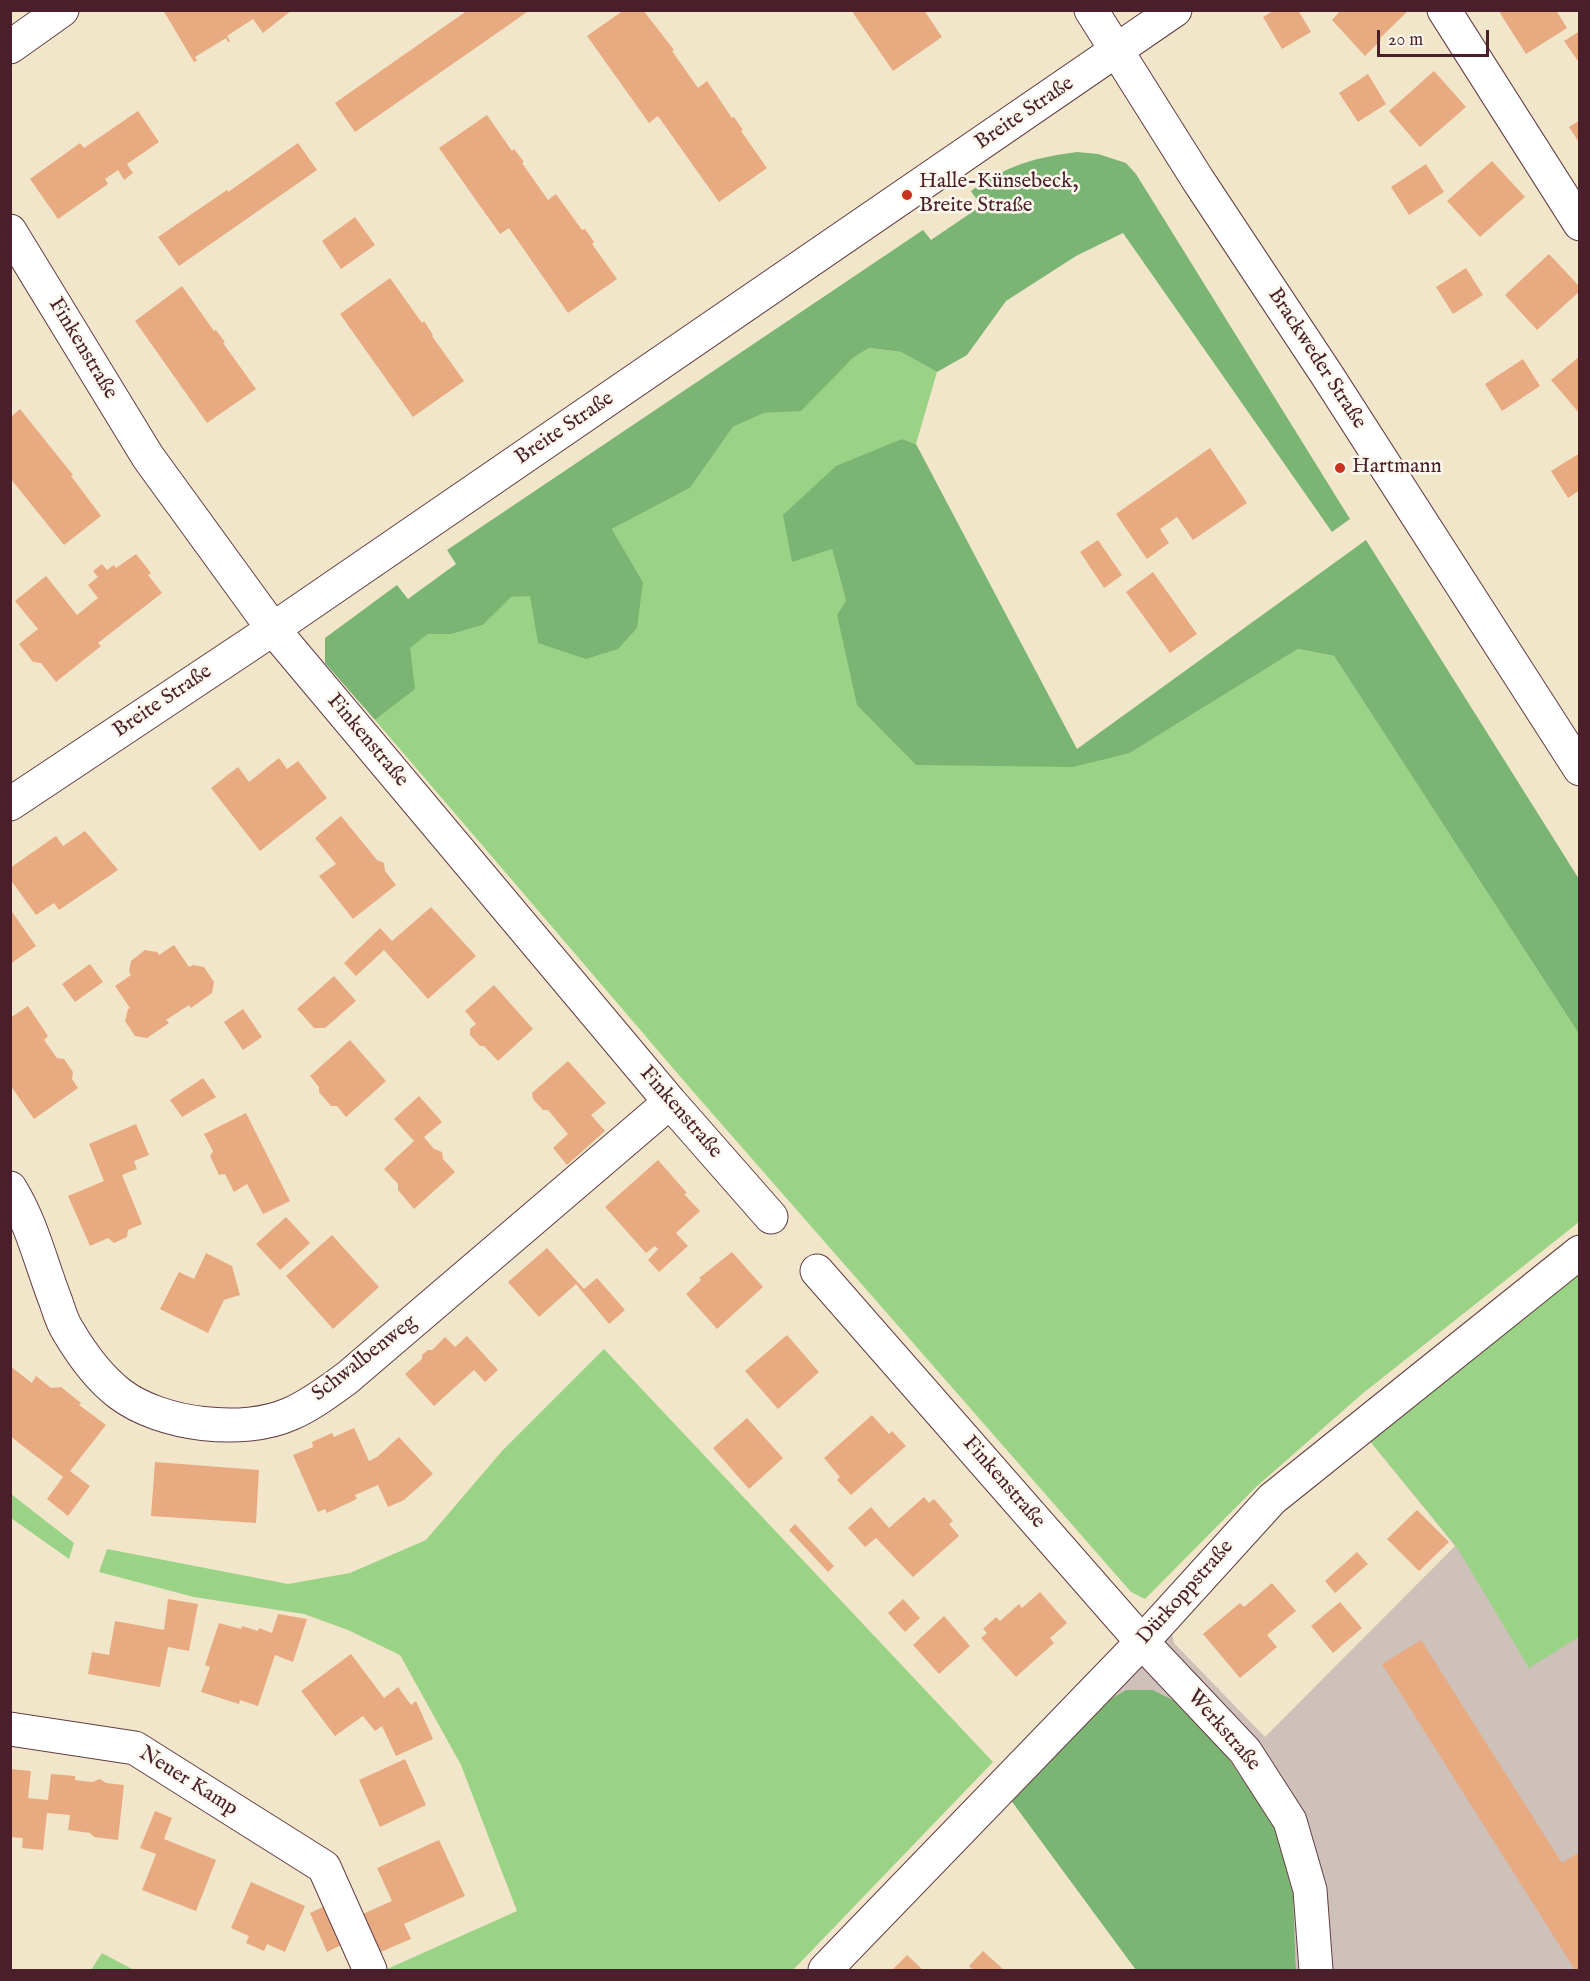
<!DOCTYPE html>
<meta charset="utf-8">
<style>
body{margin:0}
#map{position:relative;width:1590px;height:1981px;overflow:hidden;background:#f2e6ca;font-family:"IM FELL English",serif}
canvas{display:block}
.frame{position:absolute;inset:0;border:12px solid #4a1f2b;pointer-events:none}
.scale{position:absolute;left:1377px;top:30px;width:112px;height:27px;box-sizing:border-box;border:3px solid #4a1f2b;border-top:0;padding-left:8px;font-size:18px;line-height:21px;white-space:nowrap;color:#4a1f2b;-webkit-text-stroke:4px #fbf7ec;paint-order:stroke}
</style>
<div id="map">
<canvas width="1590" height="1981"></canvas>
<div class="frame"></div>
<div class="scale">20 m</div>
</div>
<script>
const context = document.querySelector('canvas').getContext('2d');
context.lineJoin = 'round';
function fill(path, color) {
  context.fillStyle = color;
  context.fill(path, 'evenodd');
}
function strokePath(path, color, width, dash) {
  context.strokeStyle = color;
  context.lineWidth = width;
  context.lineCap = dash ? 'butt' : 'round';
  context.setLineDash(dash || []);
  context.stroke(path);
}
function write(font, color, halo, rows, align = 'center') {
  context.font = font + ' "IM FELL English",serif';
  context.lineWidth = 5;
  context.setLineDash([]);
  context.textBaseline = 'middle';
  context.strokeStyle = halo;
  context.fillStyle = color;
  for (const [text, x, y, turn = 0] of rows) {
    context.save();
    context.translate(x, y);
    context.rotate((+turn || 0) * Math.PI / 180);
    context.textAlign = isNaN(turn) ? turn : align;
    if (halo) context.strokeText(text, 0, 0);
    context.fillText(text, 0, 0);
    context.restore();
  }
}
fill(new Path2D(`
 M1579 1275V1970H1296L1293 1894 1275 1829 1229 1759 1180 1704 1099 1706 1170 1625 1174 1643 1265 1737 1455 1546 1369 1440Z`), '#cec1ba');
fill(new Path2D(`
 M869 348 901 352 937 372 916 444 902 439 832 549 846 601 916 765 1130 753 1298 649 1334 656 1579 1034V1222L1362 1394 1256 1487 1145 1599 1131 1592 690 1088 375 720 414 689 409 648 428 634H452L483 625 510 597 643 582 612 529 690 488 733 427 764 413 801 410 853 358Z
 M1579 1275V1637L1529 1668 1456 1546 1369 1440Z
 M604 1349 993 1762 793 1970H385L517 1911 461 1765 400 1655 348 1630 304 1614 194 1597 99 1572 107 1549 288 1584 350 1573 426 1540 502 1451Z
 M11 1494 74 1543 69 1559 11 1518Z
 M102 1953 134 1970H91Z`), '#9ad386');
fill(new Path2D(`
 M1077 152 1098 154 1126 163 1136 174 1350 519 1332 532 1123 233 1076 256 1006 301 967 355 937 372 901 352 869 348 853 358 801 411 764 413 733 427 690 488 612 529 643 582 637 628 618 649 586 659 538 643 530 596 511 597 483 625 452 634H428L410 648 415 689 375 720 325 663V638L397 585 408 599 456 564 447 550 923 230 931 240 981 206 971 191C1008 165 1033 158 1077 152Z
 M902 439 916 444 1077 749 1366 540 1579 879V1034L1334 656 1298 649 1130 753 1073 767 916 765 857 705 837 615 846 601 832 549 792 562 783 515 836 466Z
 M1126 1690H1153L1180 1704 1229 1759 1275 1828 1293 1894 1296 1970H1136L1010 1799 1099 1706Z`), '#7bb573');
fill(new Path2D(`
 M163 10H292L263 33 253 19 227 36 230 41 228 42 226 38 195 57 197 61 194 62Z
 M468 10H530L355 132 335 103Z
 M624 10H643L674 50 672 51 698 88 707 81 732 118 734 117 743 130 741 131 767 168 719 202 658 116 649 123 587 36Z
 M851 10H924L942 37 893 71Z
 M1275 10H1298L1311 32 1282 49 1263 17Z
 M1341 10H1406L1407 12 1380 38 1381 40 1365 56 1332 20Z
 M1498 10H1556L1567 28 1526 54Z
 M1580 31V64L1564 41Z
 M1434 71 1466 107 1420 147 1389 111Z
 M1368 74 1386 104 1358 122 1339 93Z
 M138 111 159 142 127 164 133 173 124 180 118 170 105 179 108 184 58 219 30 179 80 143 84 148Z
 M487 115 512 151 514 149 524 162 522 163 548 200 556 194 582 230 585 229 594 242 592 244 617 279 568 313 509 228 500 234 439 148Z
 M1580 120V144L1569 127Z
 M298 143 317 170 179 266 158 237 227 190 228 192Z
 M1492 161 1525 197 1480 237 1447 201Z
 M1426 164 1444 192 1409 215 1391 187Z
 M355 217 375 245 341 269 322 241Z
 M1549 254 1580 287V291L1537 330 1505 295Z
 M1466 268 1483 295 1453 314 1436 287Z
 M390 278 422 323 424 321 433 335 432 336 464 381 413 417 340 314Z
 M182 286 214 331 216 330 225 342 223 343 256 389 207 423 135 321Z
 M1580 356V414L1551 380Z
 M1523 359 1540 386 1502 411 1485 384Z
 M20 409 73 475 71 476 101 516 64 545 10 478V414L12 416Z
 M1210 448 1247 503 1193 540 1177 517 1160 529 1169 543 1147 559 1116 514Z
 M1580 453V490L1568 498 1551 471Z
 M1098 540 1122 575 1104 588 1080 552Z
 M136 554 151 573 148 575 162 593 98 643 101 646 56 682 41 663 33 662 19 644 38 629 15 601 46 576 77 615 98 598 88 585 98 577 93 571 102 564 107 570 114 565 116 568Z
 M1153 572 1197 634 1170 653 1126 592Z
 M279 758 287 769 298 761 327 798 260 851 211 788 238 767 249 782Z
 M341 816 377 860 384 863 385 871 396 885 353 919 319 876 336 864 315 838Z
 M85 831 118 870 59 910 54 903 36 915 10 879V868L56 836 63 846Z
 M431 907 476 956 428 999 384 950 356 976 344 963 380 928 392 941Z
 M10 909 36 946 10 964Z
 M174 945 189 967 193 965 204 967 214 982 212 993 191 1008 189 1005 166 1020 169 1023 147 1038 135 1036 125 1021 128 1009 130 1008 115 986 131 975 129 972 131 961 145 950 157 952 159 955Z
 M90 964 103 982 75 1002 62 984Z
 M334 976 356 1001 325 1028H314L297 1009Z
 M494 985 533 1029 498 1061 484 1046H480L470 1035V1029L476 1024 465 1011Z
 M28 1006 48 1036 44 1040 57 1058 64 1059 73 1072 72 1079 78 1088 34 1119 10 1085V1018Z
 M243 1009 262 1037 243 1050 224 1022Z
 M350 1040 386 1081 346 1117 337 1106H331L319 1092V1087L310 1076Z
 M568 1061 606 1103 591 1115 605 1131 567 1165 553 1148 568 1134 548 1110H543L533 1099 532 1093Z
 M203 1078 216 1097 182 1117 170 1100Z
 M419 1096 442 1122 424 1137 434 1149 442 1152 443 1159 455 1172 414 1209 398 1190V1184L384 1169 414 1141 394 1119Z
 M246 1113 290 1201 263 1214 247 1184 234 1192 225 1174 219 1175 210 1156 213 1151 204 1134Z
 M136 1124 149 1155 134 1161 137 1169 122 1175 142 1224 128 1230 127 1237 114 1243 108 1238 90 1246 68 1196 104 1181 89 1144Z
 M658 1160 687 1193 684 1194 700 1211 676 1233 688 1246 659 1272 648 1260 658 1249 655 1246 646 1253 605 1207Z
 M286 1217 310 1243 280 1270 256 1244Z
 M332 1235 379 1287 333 1329 286 1276Z
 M547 1248 584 1289 597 1278 625 1310 609 1324 576 1284 539 1317 508 1282Z
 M732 1252 763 1287 717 1329 686 1294 701 1280 699 1278Z
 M206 1253 232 1266 240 1295 224 1300 208 1333 160 1309 179 1272 194 1279Z
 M787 1335 819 1372 778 1409 745 1371Z
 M467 1336 498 1370 485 1382 474 1370 434 1406 405 1374 422 1359V1355L428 1350H432L445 1337 455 1347Z
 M10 1366 32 1383 36 1376 51 1388 61 1387 81 1403 79 1405 106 1425 70 1471 90 1486 68 1516 47 1499 63 1477 10 1436Z
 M872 1415 889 1434 892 1431 906 1446 851 1495 837 1480 840 1477 824 1458Z
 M747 1418 783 1458 749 1489 713 1448Z
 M354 1428 369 1461 377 1457 399 1437 433 1474 404 1500 388 1507 378 1485 355 1495 357 1499 327 1513 325 1509 318 1512 293 1455 313 1447 312 1442 332 1433 334 1437Z
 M155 1462 259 1470 256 1523 151 1516Z
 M924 1497 929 1503 934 1499 953 1521 949 1524 959 1536 913 1577 876 1538 865 1547 848 1528 871 1507 889 1528Z
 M1417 1510 1449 1542 1419 1571 1387 1539Z
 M795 1524 834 1566 828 1572 789 1530Z
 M1357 1552 1368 1564 1335 1593 1325 1581Z
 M1272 1583 1296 1611 1267 1635 1277 1647 1240 1678 1203 1634 1240 1603 1244 1607Z
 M1040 1592 1067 1623 1050 1638 1054 1643 1016 1677 981 1638 987 1633 983 1629 996 1617 1000 1621 1019 1604 1022 1608Z
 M168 1599 198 1604 189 1651 168 1647 160 1687 88 1674 92 1652 109 1655 115 1621 164 1630Z
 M903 1599 920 1618 905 1632 888 1613Z
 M1340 1602 1362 1628 1333 1653 1311 1626Z
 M278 1614 307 1619 293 1662 275 1655 258 1706 240 1700 239 1704 201 1692 210 1667 205 1665 219 1623 241 1629 242 1626 258 1631 259 1628 272 1633Z
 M944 1616 970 1646 939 1674 913 1645Z
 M1421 1640 1562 1863 1580 1852V1970H1575L1382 1664Z
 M351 1654 384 1698 398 1687 411 1705 416 1701 433 1739 396 1756 382 1726 375 1731 363 1716 335 1736 301 1691Z
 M405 1759 426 1805 380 1827 359 1780Z
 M11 1769 31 1771 28 1798 48 1800 51 1774 75 1776V1780L92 1782 100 1779 106 1783 124 1785 118 1840 94 1837 90 1833 68 1830 70 1815 47 1813 43 1850 22 1848 23 1838 10 1837Z
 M155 1811 172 1818 164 1839 216 1860 196 1911 142 1890 156 1854 140 1848Z
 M439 1840 465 1896 404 1924 411 1939 376 1954 358 1916 392 1901 377 1868Z
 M251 1882 305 1906 285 1952 267 1944 264 1951 246 1943 249 1936 231 1928Z
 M325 1906 343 1944 327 1952 310 1913Z
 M983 1951 1004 1970H973L969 1966Z
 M907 1955 923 1970H892Z`), '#e8aa80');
const minor = new Path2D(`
 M1091 10 1198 180 1327 375 1580 769
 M1444 10 1580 224
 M10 47 62 10
 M10 231 148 457 273 629 670 1102 771 1217
 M10 804 273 629 1175 10
 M10 1188C32 1223 41 1264 56 1302 59 1311 62 1322 68 1331 81 1353 99 1378 120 1394 161 1425 243 1435 290 1414 311 1405 329 1391 347 1378L670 1102
 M817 1271 1142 1642 1245 1751 1290 1821 1310 1890 1316 1970
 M10 1729 135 1748 324 1867 370 1970
 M825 1970 1142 1642 1272 1499 1580 1252`);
strokePath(minor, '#633d43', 35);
strokePath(minor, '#fff', 33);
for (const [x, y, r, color] of [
 [907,195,6,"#c8321e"],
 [1340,468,6,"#c8321e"]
]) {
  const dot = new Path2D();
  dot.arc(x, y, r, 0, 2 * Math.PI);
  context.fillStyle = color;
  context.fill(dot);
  strokePath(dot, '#fbf7ec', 2);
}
write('21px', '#4a1f2b', '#fbf7ec', [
 ["Breite Straße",1025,114,-34],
 ["Finkenstraße",82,349,59],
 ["Brackweder Straße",1316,359,57],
 ["Breite Straße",565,429,-34],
 ["Breite Straße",163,702,-34],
 ["Finkenstraße",367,741,50],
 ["Finkenstraße",680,1113,49],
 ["Schwalbenweg",365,1359,-38],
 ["Finkenstraße",1003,1483,49],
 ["Dürkoppstraße",1186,1593,-48],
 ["Werkstraße",1223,1731,49],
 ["Neuer Kamp",188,1782,32]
]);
write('21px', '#4a1f2b', '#fbf7ec', [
 ["Halle-Künsebeck,",919,183],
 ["Breite Straße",919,207],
 ["Hartmann",1352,468]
], 'left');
</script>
